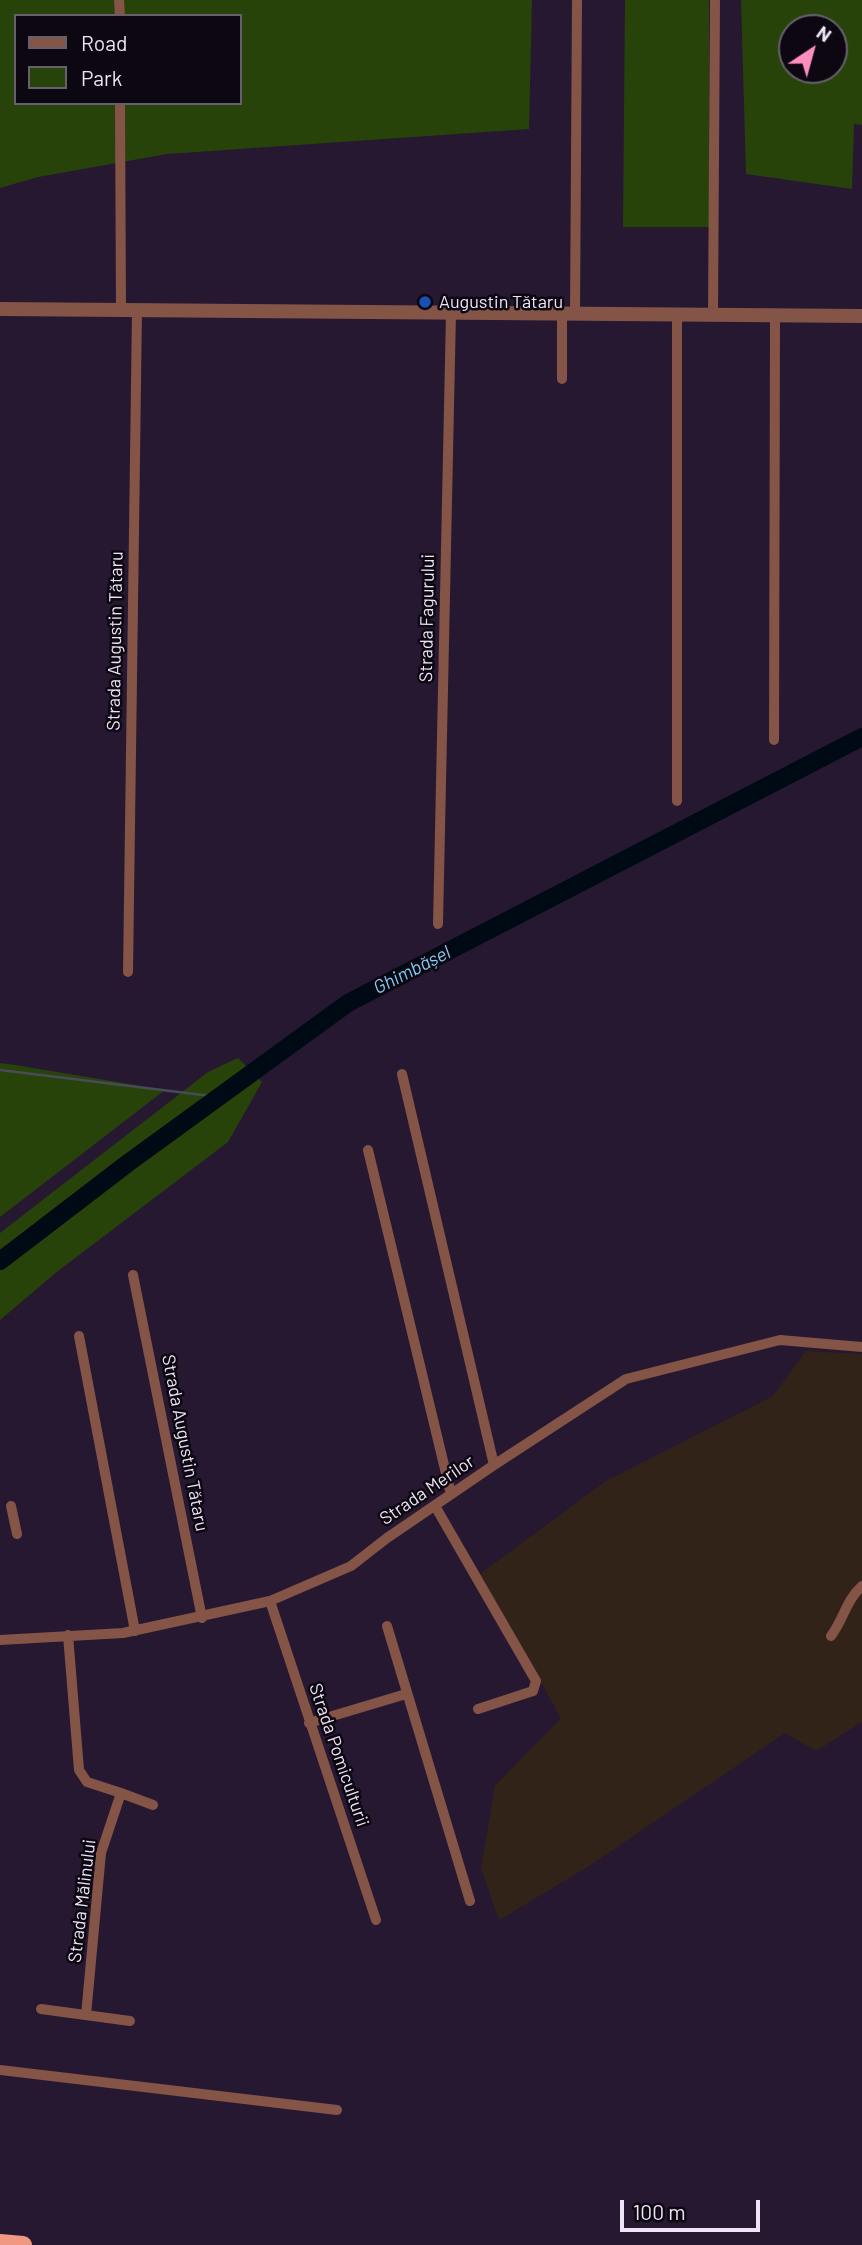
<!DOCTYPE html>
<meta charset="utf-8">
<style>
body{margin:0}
#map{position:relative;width:862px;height:2245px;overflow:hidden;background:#261831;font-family:Barlow,sans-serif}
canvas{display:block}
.legend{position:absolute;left:14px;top:14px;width:228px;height:91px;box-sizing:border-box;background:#0c0711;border:2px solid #665f6d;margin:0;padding:9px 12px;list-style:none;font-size:21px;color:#ede4f6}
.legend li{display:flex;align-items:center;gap:14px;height:35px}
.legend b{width:35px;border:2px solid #665f6d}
.north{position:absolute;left:778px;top:14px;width:70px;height:70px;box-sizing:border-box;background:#0c0711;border:2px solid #665f6d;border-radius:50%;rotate:36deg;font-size:19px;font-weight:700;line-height:28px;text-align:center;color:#ede4f6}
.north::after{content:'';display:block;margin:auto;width:24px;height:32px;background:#fe8ebb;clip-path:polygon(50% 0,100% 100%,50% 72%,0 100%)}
.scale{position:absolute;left:620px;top:2200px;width:140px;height:32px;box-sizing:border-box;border:4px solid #ede4f6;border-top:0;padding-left:9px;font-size:21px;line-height:24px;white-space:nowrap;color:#ede4f6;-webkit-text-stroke:5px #0c0711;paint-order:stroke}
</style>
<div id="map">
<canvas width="862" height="2245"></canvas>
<ul class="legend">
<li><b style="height:9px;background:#845447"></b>Road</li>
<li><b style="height:19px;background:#28430a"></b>Park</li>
</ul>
<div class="north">N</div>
<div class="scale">100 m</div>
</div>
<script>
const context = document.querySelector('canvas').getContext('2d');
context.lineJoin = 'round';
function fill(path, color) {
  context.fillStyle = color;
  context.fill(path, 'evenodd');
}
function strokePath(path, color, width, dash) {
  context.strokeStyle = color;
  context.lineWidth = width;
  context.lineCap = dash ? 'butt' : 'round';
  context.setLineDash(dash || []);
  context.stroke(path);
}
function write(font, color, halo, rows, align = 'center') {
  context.font = font + ' Barlow,sans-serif';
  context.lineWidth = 5;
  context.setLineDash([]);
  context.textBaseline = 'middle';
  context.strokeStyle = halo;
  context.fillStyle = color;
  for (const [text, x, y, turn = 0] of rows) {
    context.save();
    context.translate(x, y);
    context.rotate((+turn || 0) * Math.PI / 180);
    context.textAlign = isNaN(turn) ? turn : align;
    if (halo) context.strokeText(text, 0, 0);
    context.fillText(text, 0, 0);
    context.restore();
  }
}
fill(new Path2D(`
 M806 1351 862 1354V1722L816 1751 785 1733 589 1866 499 1920 481 1868 495 1786 561 1718 480 1574 606 1481 773 1396Z`), '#322318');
fill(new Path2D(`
 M0 0H532L529 129 167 154 38 177 0 188ZM16 16H240V103H16Z
 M625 0H709V227H623Z
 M741 0H862V125L854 124 852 189 746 174ZM834 28V70H792V28Z
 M238 1058 262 1082 228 1142 58 1271 0 1320V1233L208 1072Z
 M0 1063 15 1065 165 1090 0 1217Z`), '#28430a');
strokePath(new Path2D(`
 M0 1070 219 1097`), '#474b58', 2.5);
strokePath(new Path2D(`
 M0 1261 128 1163 348 1003 862 737`), '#000a15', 18);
strokePath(new Path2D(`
 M119 0 120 16
 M120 103 121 310
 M575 314 577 0
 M713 315 715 0
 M562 379V314
 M774 740 775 316
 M677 801V314
 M438 924 451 313
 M128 972 137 310
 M402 1074 494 1465
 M368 1150 451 1494
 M133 1275 202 1618
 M79 1336 135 1631
 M11 1506 17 1534
 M435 1506 536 1681 533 1691 478 1709
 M270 1601 376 1920
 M387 1626 470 1901
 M68 1635 79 1770 87 1782 121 1793 101 1853 86 2015
 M831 1636C843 1620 847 1599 862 1586
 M0 1640 123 1633 270 1601 351 1566 387 1538 494 1465 626 1379 780 1340 862 1347
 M309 1723 406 1694
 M121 1793 153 1805
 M41 2009 130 2021
 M0 2070 337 2110`), '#845447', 10);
strokePath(new Path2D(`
 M0 309 862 316`), '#845447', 14);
strokePath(new Path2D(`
 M0 2243 23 2245`), '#f09882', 18);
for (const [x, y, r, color] of [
 [425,302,7,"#1a4fb4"]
]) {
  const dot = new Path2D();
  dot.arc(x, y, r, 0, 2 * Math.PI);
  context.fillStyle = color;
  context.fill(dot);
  strokePath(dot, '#0c0711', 2.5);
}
write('18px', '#ede4f6', '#0c0711', [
 ["Augustin Tătaru",439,302]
], 'left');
write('18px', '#ede4f6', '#0c0711', [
 ["Strada Fagurului",427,618,-89],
 ["Strada Augustin Tătaru",115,641,-89],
 ["Strada Augustin Tătaru",185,1443,79],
 ["Strada Merilor",427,1490,-34],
 ["Strada Pomiculturii",339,1755,71],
 ["Strada Mălinului",82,1901,-83]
]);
write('italic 19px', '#80cdf8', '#0c0711', [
 ["Ghimbășel",412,970,-27]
]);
</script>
